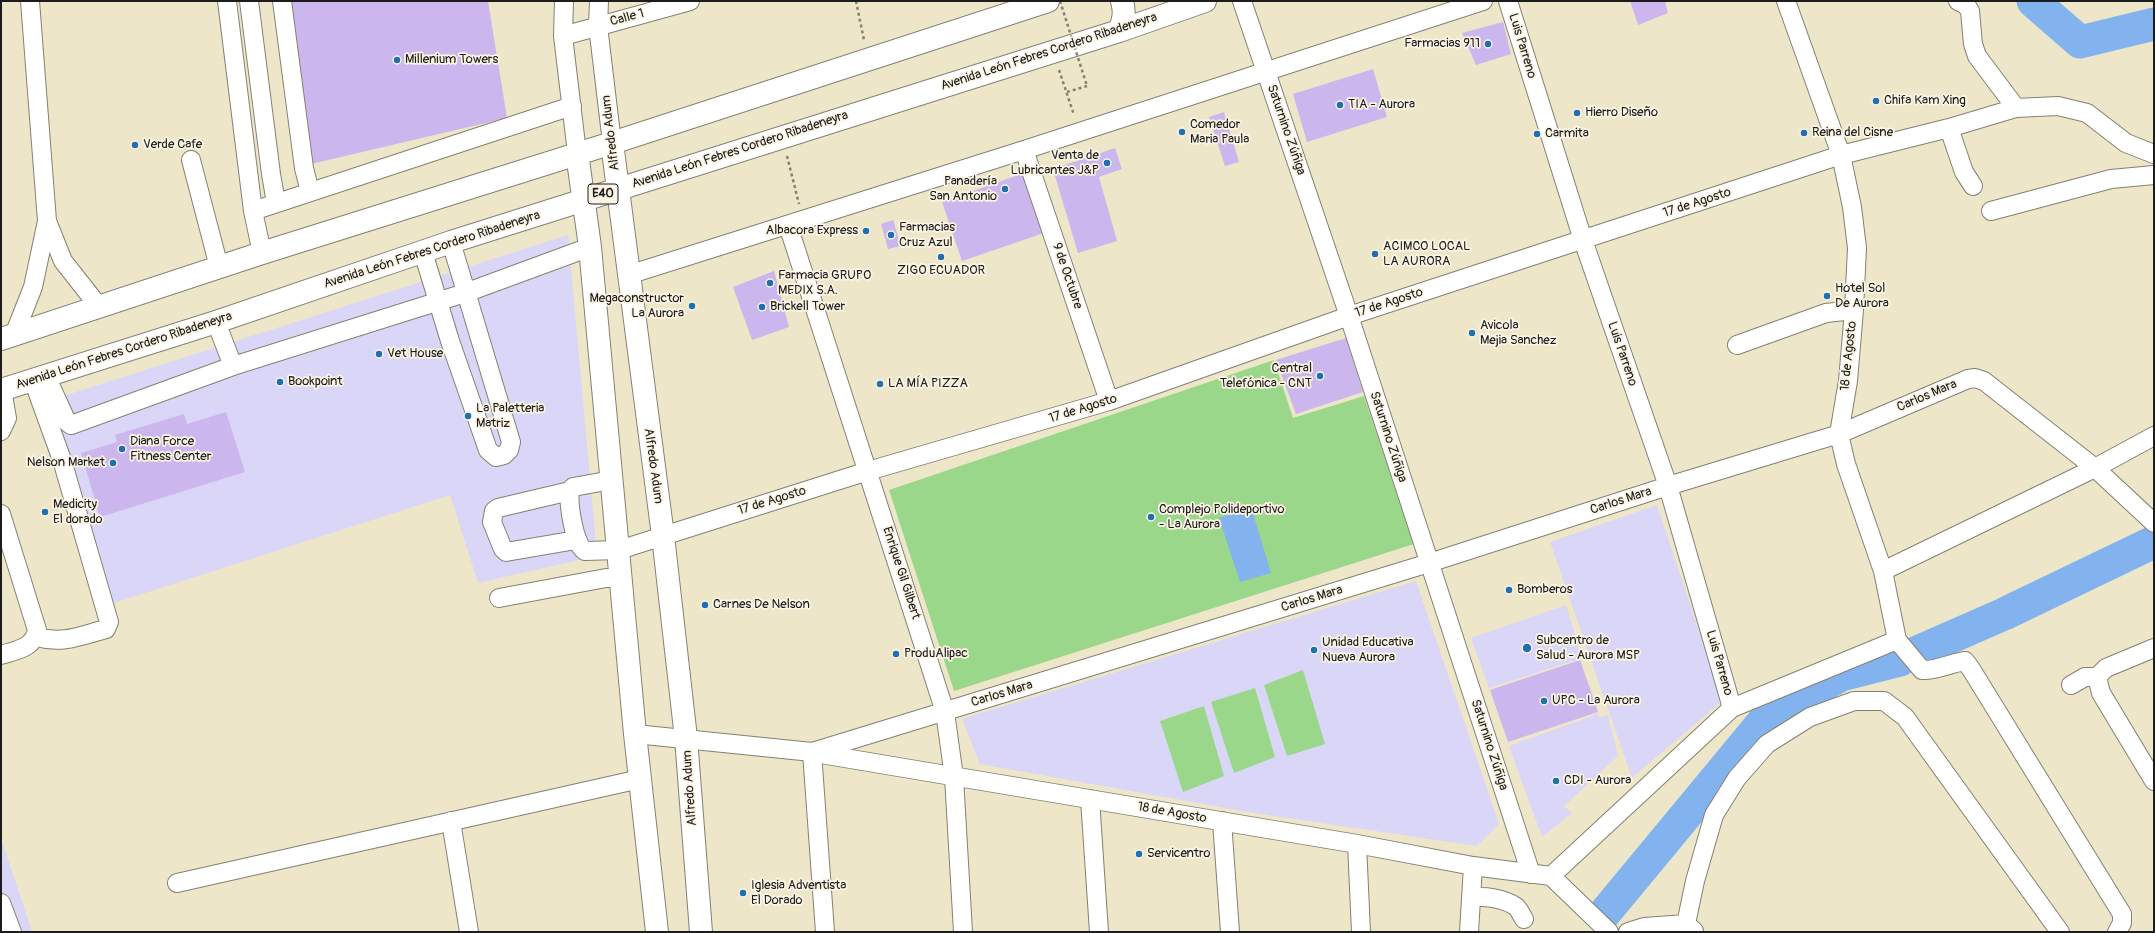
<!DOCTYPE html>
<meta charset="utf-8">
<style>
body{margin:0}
#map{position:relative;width:2155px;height:933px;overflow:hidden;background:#ede6c8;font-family:Pangolin,sans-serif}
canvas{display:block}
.frame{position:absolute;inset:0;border:2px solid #1c1c1c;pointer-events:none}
</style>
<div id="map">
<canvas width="2155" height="933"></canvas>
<div class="frame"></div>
</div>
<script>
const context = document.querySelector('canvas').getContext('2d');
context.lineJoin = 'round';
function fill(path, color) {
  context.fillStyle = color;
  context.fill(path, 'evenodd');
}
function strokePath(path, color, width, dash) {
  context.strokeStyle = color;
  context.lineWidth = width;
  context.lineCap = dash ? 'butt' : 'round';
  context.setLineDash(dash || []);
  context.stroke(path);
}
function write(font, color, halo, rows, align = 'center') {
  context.font = font + ' Pangolin,sans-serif';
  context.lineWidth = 3.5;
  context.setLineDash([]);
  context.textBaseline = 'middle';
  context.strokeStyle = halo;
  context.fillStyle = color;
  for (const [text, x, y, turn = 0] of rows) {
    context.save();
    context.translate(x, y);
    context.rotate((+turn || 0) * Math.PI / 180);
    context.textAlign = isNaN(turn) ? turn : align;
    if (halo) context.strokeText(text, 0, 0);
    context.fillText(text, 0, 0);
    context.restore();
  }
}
fill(new Path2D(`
 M568 235 597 556 478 583 450 495 114 603 48 401Z
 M1657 505 1722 701 1632 778 1550 542Z
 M1416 581 1499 824 1477 846 1254 813 980 764 962 719Z
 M1566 605 1582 658 1489 688 1471 638Z
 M1598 714 1599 717 1608 715 1618 756 1564 806 1572 813 1542 837 1509 746Z
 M1 839 24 907 32 932H1Z`), '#dad6f7');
fill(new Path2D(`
 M1274 360 1293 418 1364 396 1414 544 954 691 889 490Z
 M1303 670 1325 744 1287 756 1264 685Z
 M1255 688 1275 757 1234 773 1211 702Z
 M1204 706 1224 776 1183 792 1160 721Z`), '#9bd78b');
fill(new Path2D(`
 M1251 507 1271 573 1240 582 1219 518Z`), '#83b3ee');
strokePath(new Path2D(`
 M2033 1 2080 42 2154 24
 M1915 653 2004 614 2154 542
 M1604 914 1768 716 1841 675 1900 660`), '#83b3ee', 33);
fill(new Path2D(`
 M287 1H488L507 118 311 164Z
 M1630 1H1665L1668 13 1638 25Z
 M1503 22 1511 54 1476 65 1462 33Z
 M1373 69 1387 117 1307 142 1293 94Z
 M1224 112 1239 162 1225 166 1209 117Z
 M1115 148 1122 169 1099 177 1117 241 1078 253 1053 169Z
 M1024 173 1044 233 962 261 942 202Z
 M893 220 901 246 888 249 881 224Z
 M774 271 789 327 752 340 733 287Z
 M1346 338 1363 392 1296 414 1276 360Z
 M226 412 245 472 100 517 81 453 117 442 115 435 184 414 187 424Z
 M1580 660 1598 712 1508 742 1490 690Z`), '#ccb6ee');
const minor = new Path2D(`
 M227 1 253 211 262 253
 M249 1 271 174 276 203
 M282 1 304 168 310 192
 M564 1 563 36 577 153
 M599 1 598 26 612 143
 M1242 1 1349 316 1531 874
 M1508 1 1583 240 1668 486 1732 708
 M1786 1 1841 155 1852 207 1857 248 1854 310 1848 381 1839 434 1846 464 1883 571 1897 640 1922 670C1937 671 1950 663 1965 661L1971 669 2122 914V923L2117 932
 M1958 1 1966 5 1970 11 1973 44 1977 56 2016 108
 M563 36 690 1
 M1949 128 1964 172 1973 186
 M1024 150 1109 401
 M191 160 219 267
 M253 211 572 106
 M1991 211 2111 179 2154 175
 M47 221 63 261 100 308
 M788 225 945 712 954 777 963 932
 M423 252 450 341 488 450 496 457 504 455 509 450 511 442 451 242
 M628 275 1024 150 1483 1
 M216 322 233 366
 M14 335 33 287 47 221 30 1
 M1737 345 1826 313 1854 310
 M46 376 67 422 71 425 233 366 465 293 590 247
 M33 380 62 460 109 622 106 629C79 636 64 644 36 637
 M1 431 7 418 2 390
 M612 480 573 487 570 491C568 503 574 545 585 551L619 550 868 471 1109 401 1349 316 1841 155 1949 128 2016 108 2058 106 2087 113 2126 143 2154 154
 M570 491 498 508 494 511 492 522 503 549 506 552 576 540
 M1 514 37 630C34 648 17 650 1 655
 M1883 571 2095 468 2154 436
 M499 598 606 578H622
 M2097 677 2101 693 2154 781
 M2071 685 2085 677H2097L2106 668 2154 648
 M635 734 812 752 1429 563 1668 486 1839 434 1968 379 1975 378 1984 381 2095 468 2154 523
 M812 752 825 932
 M815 753 1357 844 1473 866 1551 876 1732 708 1897 640
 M1090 799 1099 932
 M451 821 469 932
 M1222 821 1230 932
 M1357 844 1361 932
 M1551 876 1609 932
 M177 883 640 779
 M1471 898C1484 895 1504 899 1515 906 1519 908 1521 915 1524 919
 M1 903 12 932
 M1686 924 1695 881 1714 815 1737 778 1767 744 1810 717 1854 701H1884L1905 717 2060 932
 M1469 932 1473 866
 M1628 932 1644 927 1686 924 1694 931`);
const major = new Path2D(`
 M612 143 663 536 686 738 701 932
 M577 153 590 247 635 734 657 932`);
const highway = new Path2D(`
 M1119 31C1124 20 1125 12 1122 1
 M1 339 262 253 612 143 1048 1
 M1 390 216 322 451 242 1119 31 1205 1`);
strokePath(minor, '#848172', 20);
strokePath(major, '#848172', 24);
strokePath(highway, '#848172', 24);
strokePath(new Path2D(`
 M856 1 864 40
 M1059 70 1074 115
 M1067 92 1087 86
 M787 156 799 204`), '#848172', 2.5, [3, 3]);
strokePath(minor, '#fff', 18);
strokePath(major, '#fff', 22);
strokePath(highway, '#fff', 22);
strokePath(new Path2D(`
 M1060 1 1087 86`), '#848172', 2.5, [3, 3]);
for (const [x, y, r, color] of [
 [1488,44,4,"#1f6fb2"],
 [397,60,4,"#1f6fb2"],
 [1876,101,4,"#1f6fb2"],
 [1340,105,4,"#1f6fb2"],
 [1577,113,4,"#1f6fb2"],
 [1182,132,4,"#1f6fb2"],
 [1804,133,4,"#1f6fb2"],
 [1537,134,4,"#1f6fb2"],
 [135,145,4,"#1f6fb2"],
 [1107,163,4,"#1f6fb2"],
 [1005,189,4,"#1f6fb2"],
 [866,231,4,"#1f6fb2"],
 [891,235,4,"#1f6fb2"],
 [1375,254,4,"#1f6fb2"],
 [941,257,4,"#1f6fb2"],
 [770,283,4,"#1f6fb2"],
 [1827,296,4,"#1f6fb2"],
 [692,306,4,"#1f6fb2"],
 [762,307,4,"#1f6fb2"],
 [1472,333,4,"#1f6fb2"],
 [379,354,4,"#1f6fb2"],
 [1320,376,4,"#1f6fb2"],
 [280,382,4,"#1f6fb2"],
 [880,384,4,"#1f6fb2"],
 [468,416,4,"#1f6fb2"],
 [122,449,4,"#1f6fb2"],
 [113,463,4,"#1f6fb2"],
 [45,512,4,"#1f6fb2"],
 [1151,517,4,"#1f6fb2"],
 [1509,590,4,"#1f6fb2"],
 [705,605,4,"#1f6fb2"],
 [1527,648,5,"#1f6fb2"],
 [1314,650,4,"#1f6fb2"],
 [896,654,4,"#1f6fb2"],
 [1544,701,4,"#1f6fb2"],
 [1556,781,4,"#1f6fb2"],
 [1139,854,4,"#1f6fb2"],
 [743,893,4,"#1f6fb2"]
]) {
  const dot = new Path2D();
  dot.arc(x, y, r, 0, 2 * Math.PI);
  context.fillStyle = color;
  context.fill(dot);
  strokePath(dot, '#fcf5e5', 1.5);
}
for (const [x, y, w] of [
 [603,194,30]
]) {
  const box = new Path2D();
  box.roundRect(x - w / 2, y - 10, w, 20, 3);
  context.fillStyle = '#fcf5e5';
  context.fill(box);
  strokePath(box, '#1c1c1c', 1);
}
write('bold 12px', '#1c1c1c', null, [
 ["E40",603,194]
]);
write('13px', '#1c1c1c', '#fcf5e5', [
 ["Calle 1",627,18,-15],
 ["Luis Parreno",1522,46,73],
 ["Avenida León Febres Cordero Ribadeneyra",1049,52,-18],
 ["Saturnino Zúñiga",1286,130,71],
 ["Alfredo Adum",611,133,-97],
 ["Avenida León Febres Cordero Ribadeneyra",740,150,-18],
 ["17 de Agosto",1697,203,-18],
 ["Avenida León Febres Cordero Ribadeneyra",432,250,-18],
 ["9 de Octubre",1067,276,71],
 ["17 de Agosto",1389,303,-18],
 ["Avenida León Febres Cordero Ribadeneyra",124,351,-18],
 ["Luis Parreno",1622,354,71],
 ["18 de Agosto",1849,356,-84],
 ["Carlos Mara",1927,396,-23],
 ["17 de Agosto",1083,409,-17],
 ["Saturnino Zúñiga",1388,437,72],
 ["Alfredo Adum",653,466,82],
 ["17 de Agosto",772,501,-17],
 ["Carlos Mara",1621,501,-18],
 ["Enrique Gil Gilbert",901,573,72],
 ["Carlos Mara",1312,599,-17],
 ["Luis Parreno",1719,663,74],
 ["Carlos Mara",1002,694,-17],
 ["Saturnino Zúñiga",1489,745,72],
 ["Alfredo Adum",690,788,-94],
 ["18 de Agosto",1172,813,10]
]);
write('13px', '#1c1c1c', '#fcf5e5', [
 ["Farmacias 911",1480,44,"right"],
 ["Millenium Towers",405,60],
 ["Chifa Kam Xing",1884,101],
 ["TIA - Aurora",1348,105],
 ["Hierro Diseño",1585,113],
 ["Comedor",1190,125],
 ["Maria Paula",1190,140],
 ["Reina del Cisne",1812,133],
 ["Carmita",1545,134],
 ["Verde Cafe",143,145],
 ["Venta de",1099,156,"right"],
 ["Lubricantes J&P",1099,171,"right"],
 ["Panadería",997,182,"right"],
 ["San Antonio",997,197,"right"],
 ["Farmacias",899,228],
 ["Cruz Azul",899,243],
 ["Albacora Express",858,231,"right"],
 ["ACIMCO LOCAL",1383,247],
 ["LA AURORA",1383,262],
 ["ZIGO ECUADOR",941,271,"center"],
 ["Farmacia GRUPO",778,276],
 ["MEDIX S.A.",778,291],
 ["Hotel Sol",1835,289],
 ["De Aurora",1835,304],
 ["Megaconstructor",684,299,"right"],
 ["La Aurora",684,314,"right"],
 ["Brickell Tower",770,307],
 ["Avicola",1480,326],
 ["Mejia Sanchez",1480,341],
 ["Vet House",387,354],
 ["Central",1312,369,"right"],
 ["Telefónica - CNT",1312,384,"right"],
 ["Bookpoint",288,382],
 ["LA MÍA PIZZA",888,384],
 ["La Paletteria",476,409],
 ["Matriz",476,424],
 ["Diana Force",130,442],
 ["Fitness Center",130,457],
 ["Nelson Market",105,463,"right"],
 ["Medicity",53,505],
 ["El dorado",53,520],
 ["Complejo Polideportivo",1159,510],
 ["- La Aurora",1159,525],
 ["Bomberos",1517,590],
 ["Carnes De Nelson",713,605],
 ["Subcentro de",1536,641],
 ["Salud - Aurora MSP",1536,656],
 ["Unidad Educativa",1322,643],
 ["Nueva Aurora",1322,658],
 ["ProduAlipac",904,654],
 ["UPC - La Aurora",1552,701],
 ["CDI - Aurora",1564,781],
 ["Servicentro",1147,854],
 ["Iglesia Adventista",751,886],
 ["El Dorado",751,901]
], 'left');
</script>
